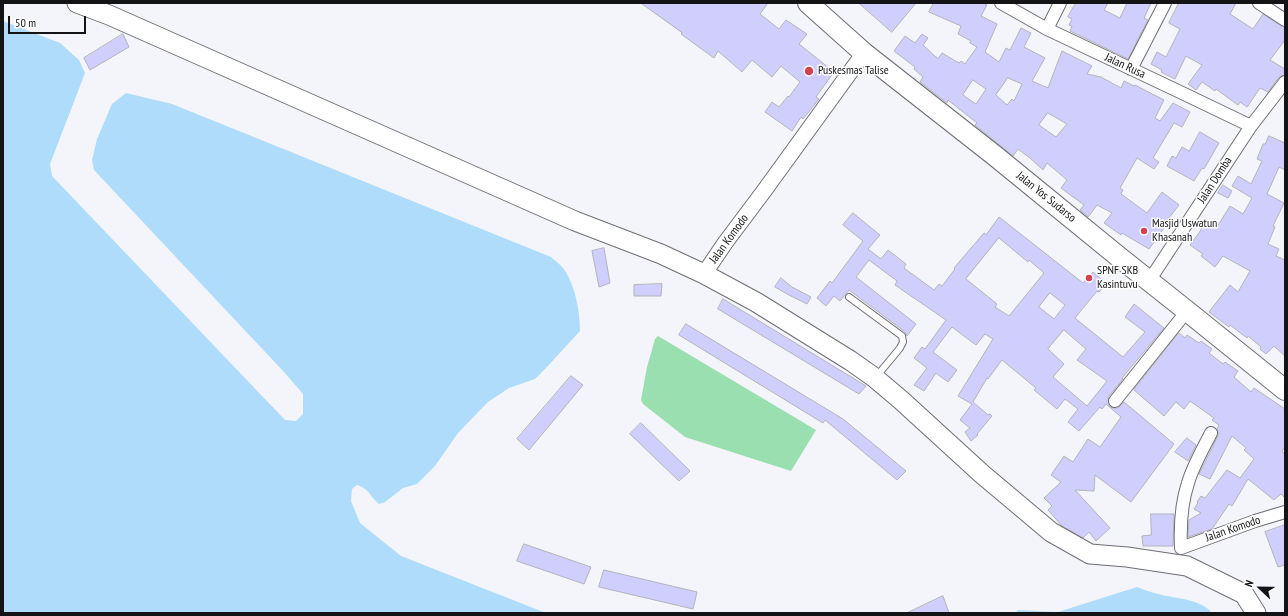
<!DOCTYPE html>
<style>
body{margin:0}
#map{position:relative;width:1288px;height:616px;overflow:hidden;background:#f4f4fb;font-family:"PT Sans Narrow",sans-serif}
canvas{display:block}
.frame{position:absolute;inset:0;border:4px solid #141417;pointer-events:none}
.north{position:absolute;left:1240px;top:568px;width:40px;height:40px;-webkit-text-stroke:3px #fff;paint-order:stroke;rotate:292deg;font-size:11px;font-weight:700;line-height:16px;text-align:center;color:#141417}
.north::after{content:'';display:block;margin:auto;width:14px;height:18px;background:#141417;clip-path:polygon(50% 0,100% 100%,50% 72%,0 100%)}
.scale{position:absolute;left:8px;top:16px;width:78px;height:18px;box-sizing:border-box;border:2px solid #141417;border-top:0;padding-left:5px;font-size:12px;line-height:14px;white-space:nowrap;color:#141417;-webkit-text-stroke:3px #fff;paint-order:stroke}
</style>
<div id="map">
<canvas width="1288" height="616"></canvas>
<div class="frame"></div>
<div class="north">N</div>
<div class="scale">50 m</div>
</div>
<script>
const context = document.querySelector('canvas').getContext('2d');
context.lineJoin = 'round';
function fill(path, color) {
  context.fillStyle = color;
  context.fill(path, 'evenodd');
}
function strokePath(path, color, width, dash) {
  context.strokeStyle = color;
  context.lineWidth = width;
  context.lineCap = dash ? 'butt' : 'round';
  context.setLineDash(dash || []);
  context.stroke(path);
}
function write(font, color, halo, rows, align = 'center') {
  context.font = font + ' "PT Sans Narrow",sans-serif';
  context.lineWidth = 3;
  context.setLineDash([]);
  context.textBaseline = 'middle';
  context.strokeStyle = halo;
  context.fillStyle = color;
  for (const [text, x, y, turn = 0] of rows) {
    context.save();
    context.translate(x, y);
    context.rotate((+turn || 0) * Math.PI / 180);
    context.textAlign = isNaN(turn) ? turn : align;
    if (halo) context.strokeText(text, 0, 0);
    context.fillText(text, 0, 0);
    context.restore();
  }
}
fill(new Path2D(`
 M658 336 816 430 791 471 685 437 643 404 641 400 647 367 655 339Z`), '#9adfb0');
fill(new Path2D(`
 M3 21 60 43 79 60 85 73 50 164 52 176 285 420 296 421 303 414V394L284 372 94 170 92 160 97 139 112 104 126 93 172 104 551 257C555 261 560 264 563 268 575 284 580 311 580 331L546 368 535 379 509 388 488 402 458 433 435 466 417 484 403 488 385 502 379 504C370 497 369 488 357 485L352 489 351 501 360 523 401 556 546 613H3Z
 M1137 587C1144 590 1151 592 1158 594 1175 599 1200 598 1212 613H1015L1018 610 1058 612Z`), '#afdcfb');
const building = new Path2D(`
 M641 3H768L760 14 779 29 786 20 807 34 799 44 834 72 816 97 819 99 803 119 801 117 792 131 765 112 772 102 779 107 788 96 789 97 800 82 781 66 772 77 752 60 742 72 718 51 714 58 681 34 682 33Z
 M859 3H916L892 32Z
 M934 3H983L987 5 981 16 997 24 985 52 999 62 1006 48 1010 50 1021 28 1031 33 1024 47 1045 58 1032 81 1048 88 1062 51 1092 66 1087 74 1101 77 1121 88 1124 81 1134 86 1135 85 1164 100 1155 118 1160 121 1173 103 1190 112 1182 127 1174 123 1153 158 1159 162 1154 169 1137 158 1120 188 1123 190 1121 194 1147 213 1162 192 1179 205 1162 227 1164 228 1149 249 1122 233 1121 235 1104 223 1112 213 1097 205 1088 217 1080 210 1084 205 1061 188 1067 180 1047 163 1043 170 1030 158 1018 149 1013 156 975 125 977 123 948 100 947 103 920 82 923 77 914 69 915 67 894 51 905 36 915 43 922 34 928 38 923 45 938 59 942 53 959 63 961 61 965 64 977 47 970 43 971 41 958 34 961 26 929 12ZM1008 78 1022 84 1014 101 1012 99 1007 105 996 95ZM973 80 986 89 976 104 963 95ZM1048 113 1067 124 1056 137 1039 125Z
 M1076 3H1108L1104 10 1120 18 1127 3H1151L1144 18 1148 20 1128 59 1070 31 1072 26 1069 25 1072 19 1068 17Z
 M1179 3H1236L1230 14 1253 29 1263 14 1281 26 1285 27V40L1270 60 1285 69V75L1279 77 1268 92 1260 88 1247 107 1240 102 1238 105 1216 89 1215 91 1202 82 1196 90 1188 84 1202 65 1186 56 1175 79 1161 72 1162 70 1151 64 1157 52 1166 57 1180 29 1169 23Z
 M123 34 129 47 90 70 84 58Z
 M1200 132 1219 143 1204 169 1202 168 1194 181 1167 166 1172 156 1176 158 1182 147 1189 151Z
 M1269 136 1285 143V170L1279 167 1267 194 1284 203 1273 226 1275 227 1268 244 1279 249 1276 256 1285 260V356L1274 346 1266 354 1260 349 1261 347 1248 336 1247 338 1230 325 1229 327 1209 312 1230 285 1238 292 1250 271 1223 256 1215 267 1201 256 1203 254 1190 245 1201 230V229L1206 220 1217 227 1230 206 1243 214 1252 198 1232 186 1238 176 1251 184 1262 161 1257 159 1263 144H1265Z
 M1223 185 1232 191 1228 198 1218 193Z
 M853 213 880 235 868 249 881 259 888 250 906 264 904 268 934 290 939 284 942 286 955 269 954 268 984 233 986 235 999 217 1083 283 1093 272 1107 284 1099 292 1097 291 1075 318 1123 357 1145 332 1125 317 1134 304 1164 328 1122 378 1123 379 1109 396 1108 400 1110 407 1114 408H1118L1124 402 1174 444 1131 502 1095 475 1094 491 1075 490 1110 528 1096 541 1089 532 1083 538 1062 526 1048 510 1052 506 1044 498 1061 482 1051 475 1064 456 1073 462 1088 439 1100 447 1121 417 1106 404 1102 409 1100 407 1079 431 1068 422 1078 409 1065 399 1057 409 1034 390 1036 388 1002 360 988 379 987 378 973 402 988 415 990 414 992 416 977 434 978 435 971 441 965 432 970 428 960 420 972 404 958 396 993 339 985 334 976 345 952 327 933 352 957 370 948 382 936 373 924 391 914 385 927 368 914 358 922 347 925 349 946 320 895 285 897 281 869 260 856 277 916 324 907 336 905 332 849 290 840 301 834 296 826 306 817 298 830 281 832 283 863 241 843 225ZM999 238 1028 262 1029 260 1044 273 1009 316 995 307 997 304 966 279ZM1050 293 1065 305 1054 319 1039 307ZM1064 330 1086 349 1077 360 1107 381 1087 406 1053 377 1064 364 1048 349Z
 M604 248 610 283 599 287 592 251Z
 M781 278 792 287 811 297 807 304 787 294 775 287Z
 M662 284 661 296H634V285Z
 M723 299 866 386 859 394 718 309Z
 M686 324 843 419 906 471 897 480 825 420 823 423 679 335Z
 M1179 333 1185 338 1187 335 1199 343 1201 341 1212 349 1209 353 1223 364 1225 362 1238 371 1234 377 1251 392 1254 388 1285 409V447L1282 451 1285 454V498L1281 494 1274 500 1248 479 1232 506 1229 504 1212 529 1188 537 1189 520 1201 513 1194 509 1198 503 1197 502 1201 496 1205 498 1227 470 1240 478 1254 459 1244 450 1246 448 1232 436 1210 479 1199 474 1218 436V432L1217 429 1219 425 1212 420 1214 418 1190 401 1184 409 1176 402 1164 416 1134 390Z
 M571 376 583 385 529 450 517 439Z
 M641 423 690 471 679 481 630 434Z
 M1187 438 1196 445 1188 461 1175 452Z
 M1151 514H1174L1173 546H1143L1142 536 1151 535Z
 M1285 525V565L1278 567 1265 532Z
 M524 544 591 567 584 584 517 561Z
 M604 570 697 592 693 609 599 587Z
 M943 596 949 613H907Z`);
fill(building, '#d0cefd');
strokePath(building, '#b3b3ba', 1);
const service = new Path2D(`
 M849 297 902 336 903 342 900 348 876 377`);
const minor = new Path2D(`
 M1001 3 1047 29 1178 91 1251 126
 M1259 3 1285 20
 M1047 29 1060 3
 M1131 69 1165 3
 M1149 281 1251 126 1285 82
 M1115 401 1187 311
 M1211 433C1203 449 1193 466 1188 483 1181 504 1180 526 1181 548L1255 521 1285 512`);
const tertiary = new Path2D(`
 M704 274 725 243 764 191 864 53`);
const primary = new Path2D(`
 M77 3 109 15 575 221 661 254 704 274 756 302 851 361 875 378 901 400 982 474 1051 532 1090 554 1127 557 1187 566 1244 594 1256 613`);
const trunk = new Path2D(`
 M808 3 864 53 994 155 1119 257 1187 311 1285 390`);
strokePath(service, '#6e6e75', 8);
strokePath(minor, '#6e6e75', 14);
strokePath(tertiary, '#6e6e75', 17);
strokePath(primary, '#6e6e75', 21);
strokePath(trunk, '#6e6e75', 22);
strokePath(service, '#fff', 6);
strokePath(minor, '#fff', 12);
strokePath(tertiary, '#fff', 15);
strokePath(primary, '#fff', 19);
strokePath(trunk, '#fff', 20);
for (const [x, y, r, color] of [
 [809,71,5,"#d24251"],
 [1144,231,4,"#d24251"],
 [1089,278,4,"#d24251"]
]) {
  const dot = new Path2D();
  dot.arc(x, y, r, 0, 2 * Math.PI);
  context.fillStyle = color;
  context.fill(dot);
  strokePath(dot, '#fff', 1.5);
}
write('12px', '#141417', '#fff', [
 ["Jalan Rusa",1125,66,25],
 ["Jalan Domba",1215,180,-57],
 ["Jalan Yos Sudarso",1046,197,39],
 ["Jalan Komodo",729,239,-54],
 ["Jalan Komodo",1233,529,-19]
]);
write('12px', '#141417', '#fff', [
 ["Puskesmas Talise",818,71],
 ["Masjid Uswatun",1152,224],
 ["Khasanah",1152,238],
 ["SPNF SKB",1097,271],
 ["Kasintuvu",1097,285]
], 'left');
</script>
